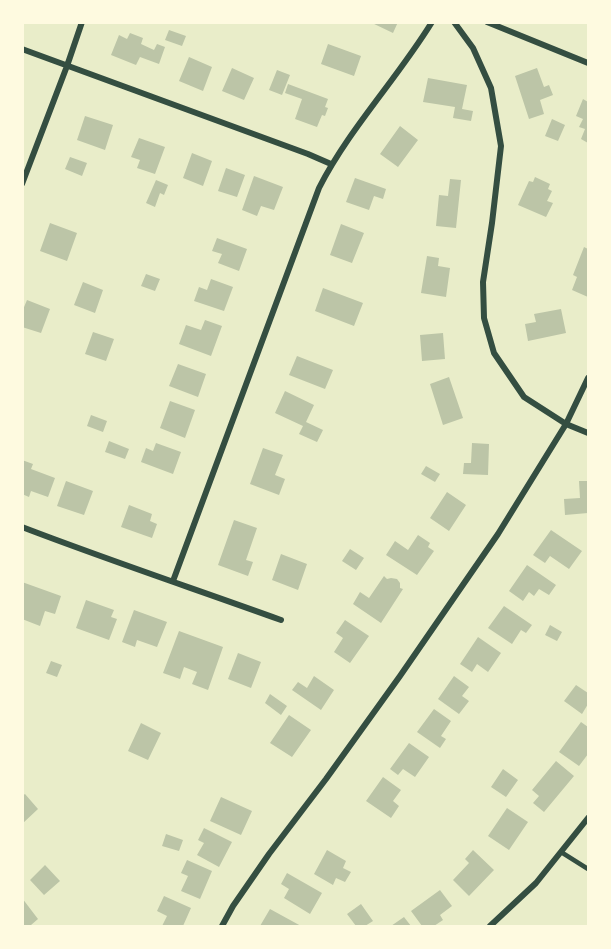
<!DOCTYPE html>
<style>
body{margin:0}
#map{position:relative;width:611px;height:949px;overflow:hidden;background:#e9edc9;font-family:Merriweather,serif}
canvas{display:block}
.frame{position:absolute;inset:0;border:24px solid #fefae0;pointer-events:none}
</style>
<div id="map">
<canvas width="611" height="949"></canvas>
<div class="frame"></div>
</div>
<script>
const context = document.querySelector('canvas').getContext('2d');
context.lineJoin = 'round';
function fill(path, color) {
  context.fillStyle = color;
  context.fill(path, 'evenodd');
}
function strokePath(path, color, width, dash) {
  context.strokeStyle = color;
  context.lineWidth = width;
  context.lineCap = dash ? 'butt' : 'round';
  context.setLineDash(dash || []);
  context.stroke(path);
}
fill(new Path2D(`
 M370 22H398L393 33Z
 M169 30 186 36 182 46 165 40Z
 M130 33 143 38 141 44 154 50 157 44 165 47 159 64 140 57 136 65 111 55 119 35 127 39Z
 M328 44 361 56 354 76 321 64Z
 M189 57 212 67 203 91 179 81Z
 M232 68 254 78 244 100 222 91Z
 M537 68 544 87 549 85 553 95 540 100 544 114 529 119 515 76Z
 M277 70 290 75 282 95 269 90Z
 M428 78 467 85 462 109 473 111 471 121 453 118 455 107 423 102Z
 M288 84 328 99 325 107 328 108 325 116 322 115 317 127 295 119 302 99 285 93Z
 M583 99 588 102V143L581 139 585 129 579 127 583 119 576 116Z
 M85 116 113 125 105 150 77 140Z
 M552 119 565 125 558 141 545 136Z
 M400 126 418 140 398 167 380 154Z
 M139 138 165 147 155 174 137 168 140 160 131 157Z
 M192 153 212 161 203 186 183 178Z
 M70 157 87 163 82 176 65 169Z
 M226 168 245 175 237 197 218 191Z
 M254 176 283 187 274 210 261 206 257 216 242 210Z
 M535 177 550 184 548 189 552 191 547 201 553 203 546 217 518 205 529 181 533 182Z
 M355 178 386 189 383 199 374 196 369 210 346 202Z
 M450 179 461 180 456 228 436 226 439 195 448 196Z
 M156 180 168 185 164 195 160 193 155 207 146 203Z
 M50 223 77 233 67 261 40 251Z
 M341 224 364 233 352 263 330 255Z
 M217 238 247 249 239 271 218 263 222 254 212 251Z
 M584 247 588 249V297L572 290 577 277 573 275Z
 M427 256 439 258 438 266 450 268 446 297 421 293Z
 M146 274 160 279 155 291 141 286Z
 M211 279 233 287 224 311 194 301 199 287 207 290Z
 M83 282 103 290 95 313 74 305Z
 M323 288 363 303 354 326 315 311Z
 M27 300 50 309 41 333 22 327V312Z
 M561 309 566 333 528 341 525 324 536 322 534 314Z
 M205 320 222 326 211 356 179 344 186 325 201 330Z
 M93 332 114 339 106 361 85 354Z
 M443 333 445 359 422 361 420 335Z
 M297 356 333 370 325 389 289 375Z
 M178 364 206 374 198 397 169 386Z
 M449 377 463 418 443 425 430 384Z
 M285 391 314 405 306 422 323 430 317 442 299 434 303 426 275 413Z
 M170 401 195 410 185 438 160 428Z
 M91 415 107 421 103 432 87 426Z
 M109 441 129 449 125 459 105 452Z
 M156 443 181 452 173 474 141 462 146 448 153 451Z
 M472 443 489 444 488 475 463 474 464 463H471Z
 M263 448 283 455 275 475 285 479 279 495 250 484Z
 M22 460 33 464 31 469 55 478 48 497 31 491 29 497 22 494Z
 M426 466 440 474 435 482 421 474Z
 M66 481 93 491 84 515 57 506Z
 M579 481H588V513L565 515 564 499 580 498Z
 M447 492 466 505 449 531 430 518Z
 M129 505 152 514 150 521 157 524 152 538 121 527Z
 M234 520 257 528 246 560 253 562 248 576 218 565Z
 M551 530 582 551 569 569 550 556 545 563 533 555Z
 M418 535 430 543 428 547 434 551 417 575 386 555 395 541 408 550Z
 M350 549 364 558 356 570 342 561Z
 M281 554 307 564 298 590 272 580Z
 M527 565 556 585 549 595 539 589 534 596 529 592 523 601 509 591Z
 M384 576 387 579 391 578 397 579 400 583V588L403 589 381 623 353 604 360 592 369 598Z
 M22 582 61 596 55 614 45 611 40 626 22 619Z
 M86 600 114 610 111 617 117 619 109 640 76 628Z
 M504 606 532 625 526 633 521 630 512 644 488 628Z
 M134 610 167 622 157 647 137 640 135 647 122 642Z
 M345 620 369 636 350 663 334 652 343 638 336 633Z
 M550 625 562 632 557 641 545 635Z
 M179 631 223 647 208 690 192 684 197 672 184 667 180 679 163 673Z
 M478 637 501 653 488 672 477 664 472 672 460 664Z
 M238 653 261 662 251 688 228 679Z
 M51 661 62 665 57 677 46 673Z
 M314 676 334 690 321 710 292 690 298 682 307 688Z
 M454 676 469 687 462 696 469 701 459 714 438 699Z
 M576 685 588 693V704L582 714 564 701Z
 M270 694 287 706 281 715 265 703Z
 M434 709 451 721 441 736 446 739 440 748 417 732Z
 M289 715 311 730 292 757 270 743Z
 M581 722 588 727V754L579 766 559 752Z
 M141 723 161 733 148 760 128 751Z
 M409 743 429 757 415 777 403 769 398 775 390 769Z
 M556 761 574 776 544 812 533 803 539 796 532 790Z
 M503 769 518 780 506 797 491 787Z
 M383 777 401 790 393 801 399 806 391 818 366 801Z
 M25 794 38 809 22 824V796Z
 M221 797 252 811 241 835 210 821Z
 M507 808 528 822 509 850 488 836Z
 M204 828 232 842 219 867 197 855 204 843 198 840Z
 M166 834 183 840 179 851 162 846Z
 M327 850 346 861 343 868 351 872 345 882 336 878 333 885 314 874Z
 M473 850 494 870 469 896 453 880 469 863 465 859Z
 M187 860 212 871 200 899 181 891 188 876 181 873Z
 M45 865 60 881 44 895 30 880Z
 M287 873 322 893 310 914 284 898 289 889 281 884Z
 M440 890 452 906 440 915 443 920 434 926H422L411 911Z
 M164 896 191 908 183 926H162L167 916 157 911Z
 M22 898 38 919 31 925 32 926H22Z
 M361 904 373 921 365 926H356L347 914Z
 M270 909 301 926H260Z
 M404 917 411 926H391Z`), '#bcc5a7');
strokePath(new Path2D(`
 M561 852 588 869`), '#344e41', 4.5);
strokePath(new Path2D(`
 M454 22 473 48 491 88 501 146 492 223 483 282 484 318 494 353 524 397 566 424 588 433
 M487 22 588 63
 M22 49 308 154 331 164
 M22 184 67 66 82 22
 M22 527C108 560 195 589 281 620
 M173 581 319 188C349 129 397 79 432 22
 M222 926 233 906 269 854 326 779 400 676 498 534 566 424 588 378
 M490 926 536 883 588 818`), '#344e41', 6);
</script>
